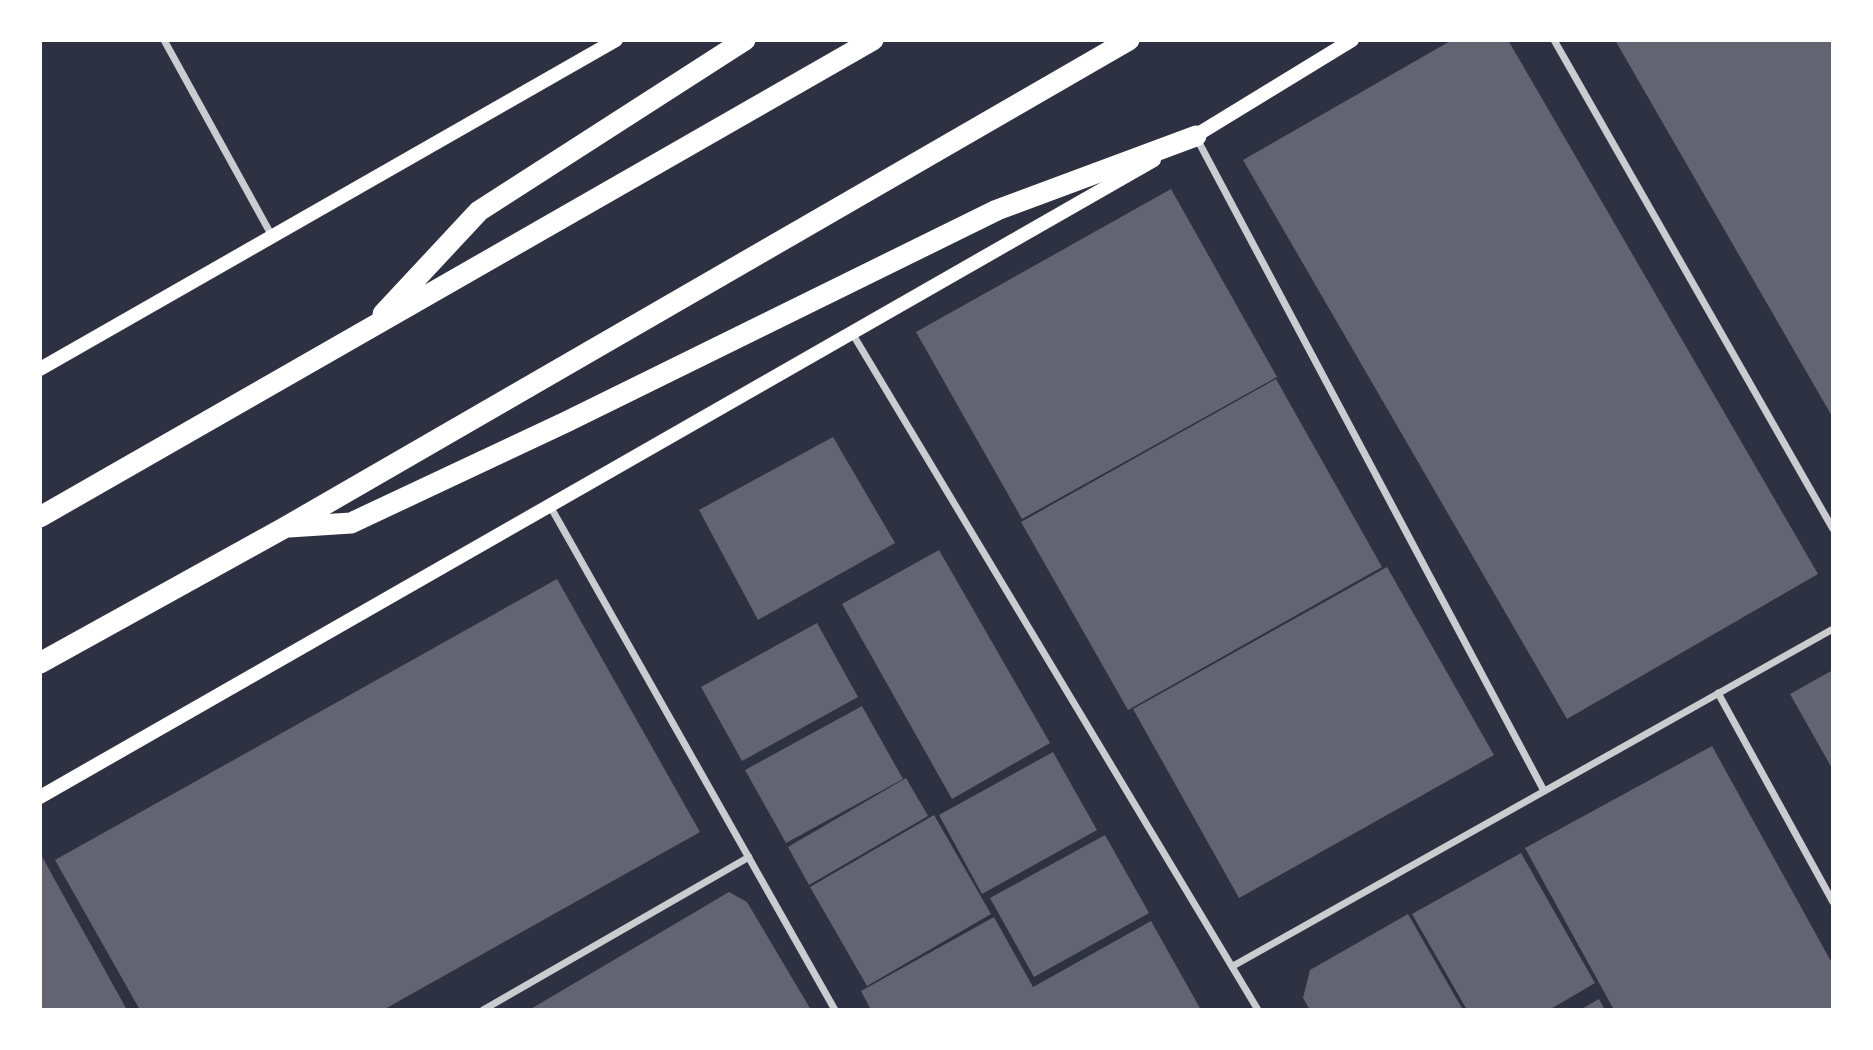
<!DOCTYPE html>
<style>
body{margin:0}
#map{position:relative;width:1873px;height:1050px;overflow:hidden;background:#2d3142;font-family:Manrope,sans-serif}
canvas{display:block}
.frame{position:absolute;inset:0;border:42px solid #fff;pointer-events:none}
</style>
<div id="map">
<canvas width="1873" height="1050"></canvas>
<div class="frame"></div>
</div>
<script>
const context = document.querySelector('canvas').getContext('2d');
context.lineJoin = 'round';
function fill(path, color) {
  context.fillStyle = color;
  context.fill(path, 'evenodd');
}
function strokePath(path, color, width, dash) {
  context.strokeStyle = color;
  context.lineWidth = width;
  context.lineCap = dash ? 'butt' : 'round';
  context.setLineDash(dash || []);
  context.stroke(path);
}
fill(new Path2D(`
 M1452 40H1508L1818 574 1567 719 1243 160Z
 M1615 40H1833V418Z
 M1171 189 1277 377 1022 519 916 332Z
 M1276 379 1382 567 1128 710 1021 522Z
 M833 437 895 543 758 620 699 510Z
 M939 550 1050 743 952 799 842 604Z
 M1387 567 1494 755 1239 898 1133 709Z
 M557 579 700 832 383 1010H140L55 860Z
 M817 623 858 697 742 761 701 687Z
 M1833 670V770L1790 694Z
 M862 706 903 779 786 843 745 770Z
 M1712 746 1833 965V1010H1614L1525 848Z
 M1053 752 1097 830 982 894 939 815Z
 M906 778 928 816 809 885 788 847Z
 M934 815 991 914 867 986 810 887Z
 M1105 835 1149 913 1034 977 990 898Z
 M40 853 127 1010H40Z
 M1521 853 1595 983 1549 1010H1467L1412 914Z
 M729 892 747 902 811 1010H529Z
 M1408 914 1463 1010H1310L1303 998 1310 970Z
 M994 917 1033 987 1151 921 1201 1010H871L861 991Z
 M1599 999 1605 1010H1580Z`), '#626471');
strokePath(new Path2D(`
 M164 40 272 236
 M1554 40 1833 529
 M1196 137 1543 789
 M852 333 1258 1010
 M550 506 835 1010
 M1718 693 1833 902
 M1233 966 1833 629
 M483 1010 749 857`), '#caccd0', 7);
strokePath(new Path2D(`
 M1190 139 1352 40
 M40 369 616 40
 M40 797 1154 160`), '#fff', 14);
strokePath(new Path2D(`
 M383 314 479 211 745 40
 M40 517 873 40
 M289 527 351 523 566 422 997 210 1196 136
 M40 663 284 528 1129 40`), '#fff', 21);
</script>
